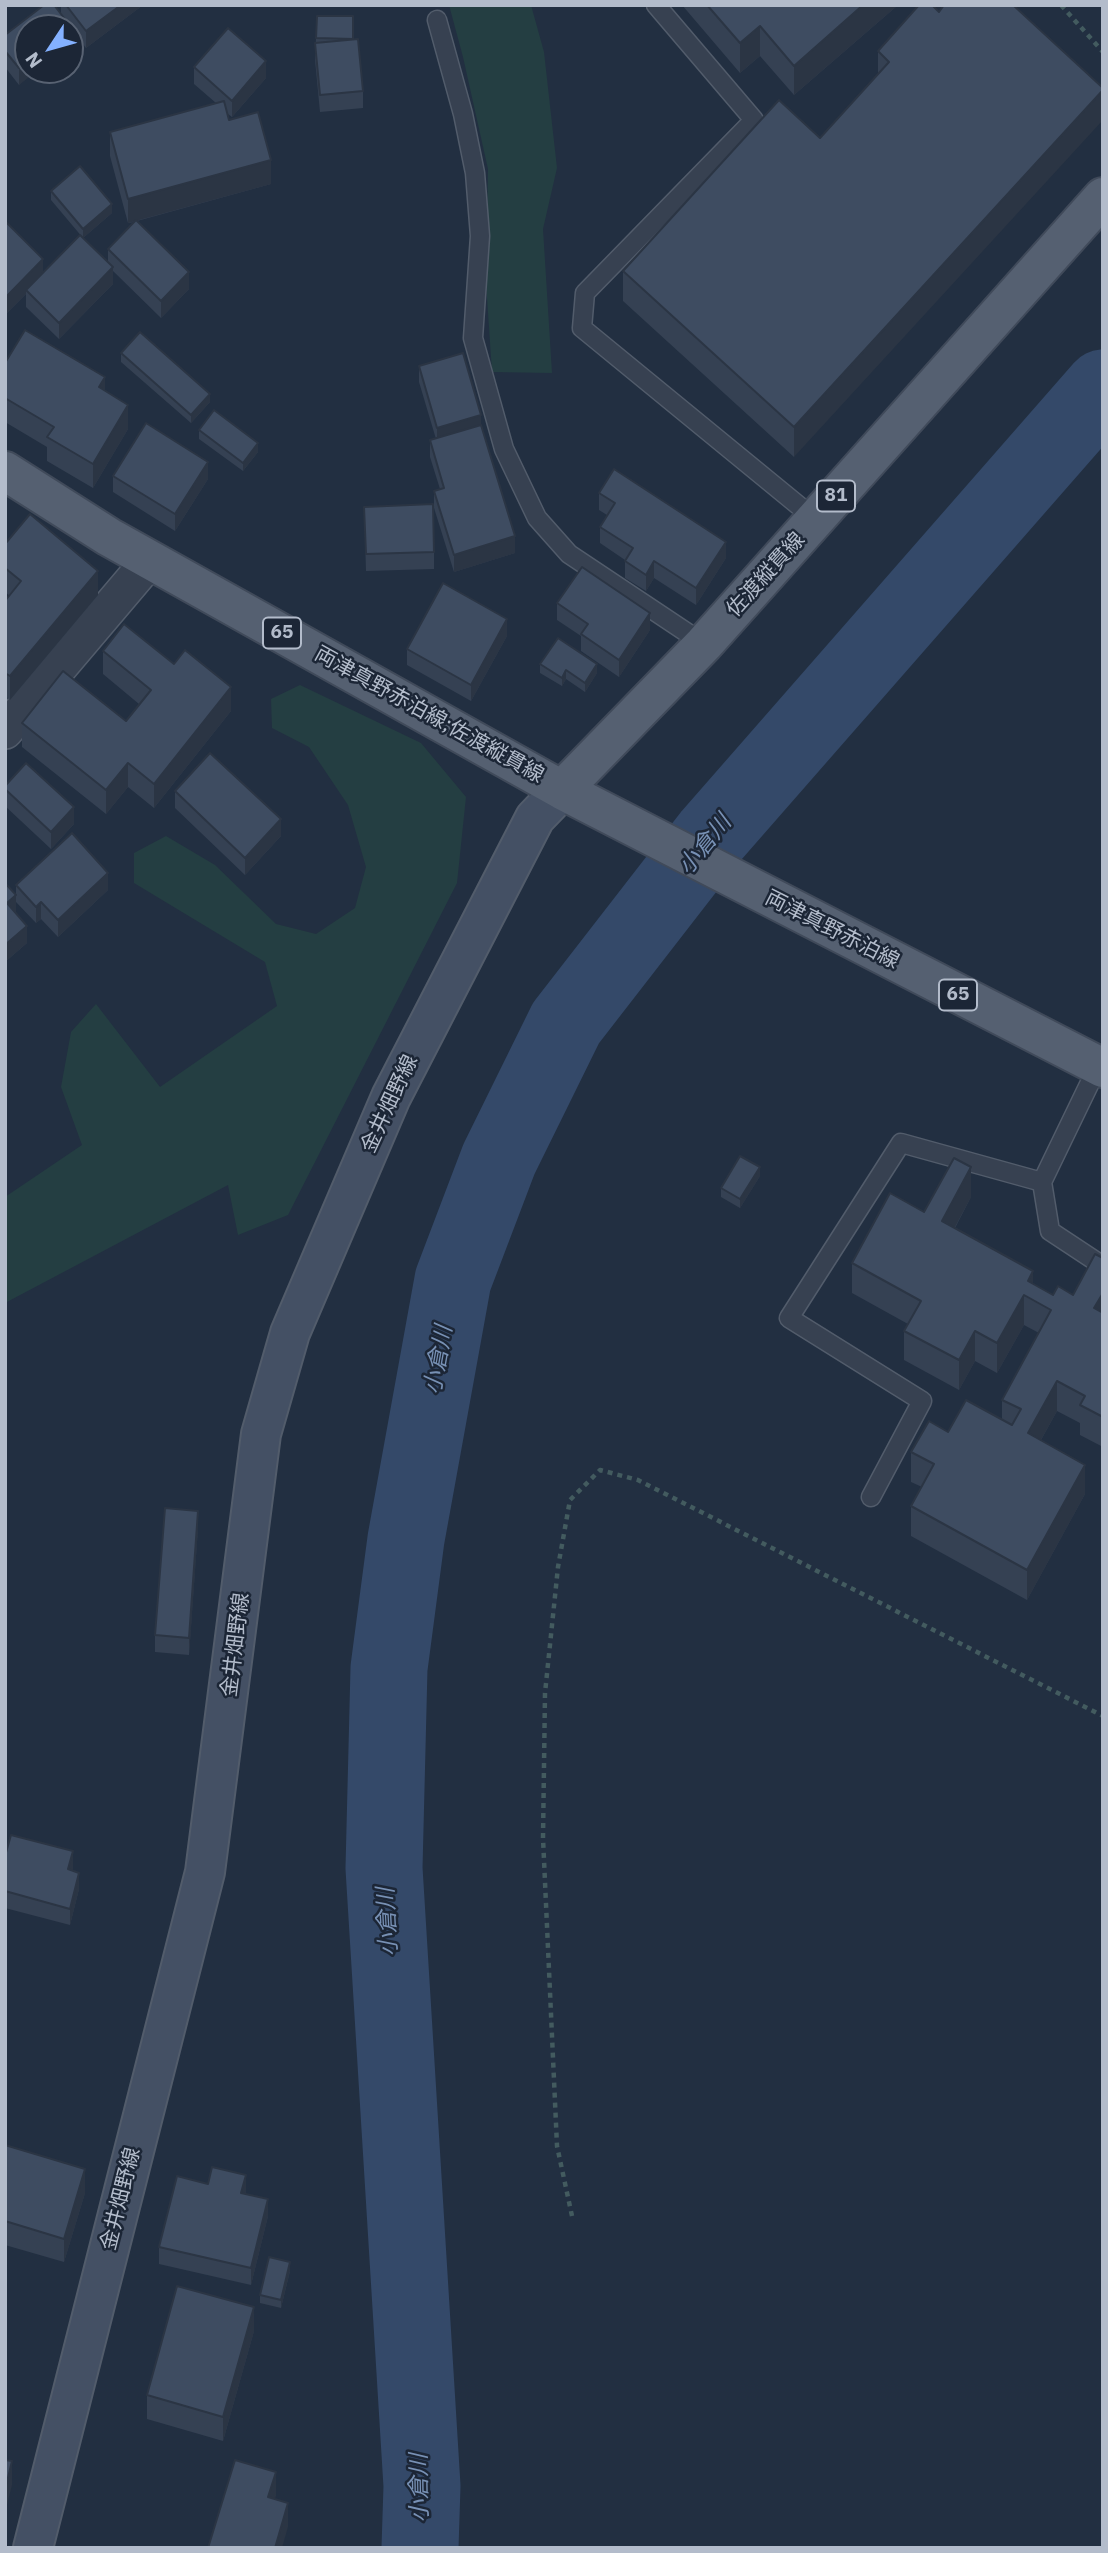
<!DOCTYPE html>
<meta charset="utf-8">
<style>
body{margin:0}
#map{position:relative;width:1108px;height:2553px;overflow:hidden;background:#222f41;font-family:"IBM Plex Sans",sans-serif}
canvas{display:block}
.frame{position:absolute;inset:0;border:7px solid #b3bccb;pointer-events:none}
.north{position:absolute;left:14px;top:14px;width:70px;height:70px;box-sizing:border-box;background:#1c2636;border:2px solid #586272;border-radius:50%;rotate:234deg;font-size:19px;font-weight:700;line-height:28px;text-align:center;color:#b3bccb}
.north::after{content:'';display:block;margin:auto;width:24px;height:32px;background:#84b1ff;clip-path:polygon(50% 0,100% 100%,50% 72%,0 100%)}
</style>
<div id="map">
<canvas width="1108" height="2553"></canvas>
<div class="frame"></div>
<div class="north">N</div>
</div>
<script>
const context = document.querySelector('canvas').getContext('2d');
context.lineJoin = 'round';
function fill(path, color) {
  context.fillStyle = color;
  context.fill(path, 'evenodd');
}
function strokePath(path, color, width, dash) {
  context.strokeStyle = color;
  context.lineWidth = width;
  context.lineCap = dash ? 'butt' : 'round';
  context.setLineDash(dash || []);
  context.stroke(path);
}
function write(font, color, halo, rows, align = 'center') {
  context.font = font + ' "IBM Plex Sans","Noto Sans JP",sans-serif';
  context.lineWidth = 5;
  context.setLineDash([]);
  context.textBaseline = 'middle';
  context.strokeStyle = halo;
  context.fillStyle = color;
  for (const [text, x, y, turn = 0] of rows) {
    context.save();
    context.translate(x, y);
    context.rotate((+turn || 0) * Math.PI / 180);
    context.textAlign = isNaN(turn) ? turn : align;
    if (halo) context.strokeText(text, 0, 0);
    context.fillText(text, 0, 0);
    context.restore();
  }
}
fill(new Path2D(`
 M449 5H531L544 52 557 168 543 229 552 373 492 372 486 283 488 169 463 57Z
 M300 685 421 743 466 797 457 883 288 1215 238 1235 228 1185 5 1303V1197L82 1145 61 1087 71 1032 96 1004 160 1087 277 1006 265 962 134 883V853L166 836 215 865 276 924 316 934 355 908 366 867 348 805 309 747 272 728 271 699Z`), '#243e42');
strokePath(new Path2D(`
 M420 2548 422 2486 384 1868 389 1668 406 1539 453 1280 499 1159 566 1023 711 836 1103 388`), '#344969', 77);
const service = new Path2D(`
 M656 5 754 120 585 293 582 328 815 519
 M437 20 463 114 475 173 480 236 473 338 504 449 537 518 569 554 704 644
 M1098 1066 1042 1182 1050 1231 1103 1266
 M871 1497 922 1401 789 1318 901 1143 1042 1182`);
const minor = new Path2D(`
 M5 731 150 560`);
const secondary = new Path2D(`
 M33 2548 205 1872 261 1434 290 1333 391 1097 535 818 562 790`);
const primary = new Path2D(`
 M5 471 109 537 562 790 1103 1068
 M562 790 704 644 1103 197`);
strokePath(service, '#525c6b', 21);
strokePath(minor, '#525c6b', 38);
strokePath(secondary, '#525c6b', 42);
strokePath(primary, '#404a5a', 42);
strokePath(new Path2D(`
 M1061 5 1103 52
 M572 2216 557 2146 543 1838 545 1693 558 1567 570 1500 600 1470 638 1480 1103 1716`), '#435b5f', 4.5, [5, 5]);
strokePath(service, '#374151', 18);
strokePath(minor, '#374151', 35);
strokePath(secondary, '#445064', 38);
strokePath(primary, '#556071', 38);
fill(new Path2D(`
 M61 5H143L86 48 71 29V44L70 45V28L19 85 5 67V35L61 14Z
 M682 5H898L794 95 760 56 740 73Z
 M939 12 794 457 623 301V271L820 138 878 75V51Z
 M317 16 353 40 363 91V108L320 112 315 60Z
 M194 67 266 78 232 117 228 114 229 120 271 184 137 221 189 289 161 318 113 271V284L59 339 26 307V294L5 315V225L43 272 108 262V249L135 222 128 223 110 156V132L216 103 194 84Z
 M51 191 112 213 83 238 51 200Z
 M121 353 210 402 191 423 121 362Z
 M5 363 105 391 128 429 93 488 47 461V447L5 422Z
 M419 366 481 426 515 553 454 572 434 508V491L440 489 430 457V440L436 439 419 382Z
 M199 430 258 452 243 471 199 439Z
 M113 476 208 479 175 531 113 492Z
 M599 493 726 558 696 605 654 578 646 591 625 578V560L600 543V527L607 515 599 510Z
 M364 507 434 552V569L366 571Z
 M5 544 98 595 10 700 5 696V601L10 596 5 592Z
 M557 603 650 630 619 677 581 651V636L557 620Z
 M507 636 471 701 407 665V649Z
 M103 651 231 711 154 808 128 787 106 814 22 747V723L126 721 139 704 103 674Z
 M540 664 597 673 585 692 566 679 562 686 540 673Z
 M5 786 74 824 51 849 5 806Z
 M175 791 281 836 245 875 175 808Z
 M16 885 108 890 58 937 41 919 36 923 16 902V913L27 943 5 962 16 894Z
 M760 1176 740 1208 721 1197V1188Z
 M971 1197 955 1228 1033 1284 1053 1295H1073L1103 1258V1447L1080 1435V1423L1057 1411 1041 1440 1085 1494 1027 1600 911 1536V1506L922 1487 911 1482V1452L948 1432 1002 1420V1400L1039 1333 1024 1325 997 1373 975 1361 959 1390 904 1360V1331L908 1324 852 1293V1263L924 1212Z
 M198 1528 189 1655 155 1652V1635Z
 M5 1856 73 1868 72 1871 79 1889 70 1925 5 1908Z
 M5 2145 85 2193 64 2262 5 2245Z
 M208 2184 246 2192V2194L268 2216 251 2285 159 2264V2247Z
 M290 2271 281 2308 260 2303V2295Z
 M254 2331 223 2441 147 2419V2395Z`), '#354153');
fill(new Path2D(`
 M121 5H143L86 48V31Z
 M863 5H898L794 95V66Z
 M760 26V56L740 73V43Z
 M71 27V44L70 45V29Z
 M28 61V70H38L19 85V68Z
 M266 61V78L232 117V101Z
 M1103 90V120L794 457V427Z
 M271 160V184L128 223V199Z
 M112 204V213L83 238V229Z
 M43 259V276L26 290V294L5 315V298Z
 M113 267V284L59 339V323Z
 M189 272V289L161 318V301Z
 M105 377V401L99 387Z
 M210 394V402L191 423V415Z
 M128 405V429L93 488V464Z
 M481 415V432L437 444V428Z
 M258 443V452L243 471V463Z
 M208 462V479L175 531V514Z
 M515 536V553L454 572V555Z
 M726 542V558L696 605V588Z
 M654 561V578L646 591V575Z
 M98 571V595L10 700V676Z
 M650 613V630L619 677V660Z
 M507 619V636L471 701V685Z
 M597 664V673L585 692V683Z
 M566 670V679L562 686V678Z
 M231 687V711L154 808V784Z
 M128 763V787L106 814V790Z
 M74 807V824L51 849V832Z
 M281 819V836L245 875V858Z
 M108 873V890L58 937V920Z
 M16 895V912L7 920V903Z
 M41 902V919L36 923V907Z
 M27 926V943L5 962V945Z
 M760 1167V1176L740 1208V1199Z
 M971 1167V1197L942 1251V1221Z
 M1033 1271V1300L1028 1281Z
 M1103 1293V1323L1094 1308Z
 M1024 1295V1325L997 1373V1343Z
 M975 1331V1361L959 1390V1360Z
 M1057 1381V1411L1028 1463V1433Z
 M1085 1465V1494L1027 1600V1570Z
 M198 1511V1528L189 1655V1638Z
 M73 1851V1868L68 1886V1869Z
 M79 1873V1889L70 1925V1909Z
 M85 2169V2193L64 2262V2239Z
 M246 2175V2192L241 2209V2193Z
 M268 2199V2216L251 2285V2268Z
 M290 2262V2271L281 2308V2300Z
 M254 2307V2331L223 2441V2417Z
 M12 2461V2485L5 2513V2490Z
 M276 2472V2496L268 2520V2497Z
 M288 2503V2527L282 2548H275Z`), '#2b3544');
const building = new Path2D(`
 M44 5H54L71 27 70 29 28 28V61L19 68 5 51V35Z
 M66 5H121L86 31Z
 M707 5H863L794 66 760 26 740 43Z
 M919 5H932L939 12 944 5H1013L1103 88V90L794 427 623 271 779 100 820 138 889 62 878 51Z
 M317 16H353V39L316 38Z
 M228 28 266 61 232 101 194 67Z
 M358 39 363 91 320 95 315 43Z
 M224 101 229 120 258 112 271 160 128 199 110 132Z
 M80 166 112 204 83 229 51 191Z
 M136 220 189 272 161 301 108 249Z
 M7 223 43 259 5 298V225Z
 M80 235 113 267 59 323 26 290Z
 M25 330 105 377 99 387 128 405 93 464 47 437 54 427 5 398V363Z
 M140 332 210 394 191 415 121 353Z
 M463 353 481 415 437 428 419 366Z
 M214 410 258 443 243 463 199 430Z
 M146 423 208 462 175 514 113 476Z
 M481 425 515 536 454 555 434 491 444 488 430 440Z
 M614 469 726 542 696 588 654 561 646 575 625 561 633 548 600 527 615 503 599 493Z
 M433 504 434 552 366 554 364 507Z
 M30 514 98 571 10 676 5 673V601L21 581 5 568V544Z
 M582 567 650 613 619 660 581 634 588 624 557 603Z
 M443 583 507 619 471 685 407 649Z
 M124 624 174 664 185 650 231 687 154 784 128 763 106 790 22 723 63 671 126 721 151 690 103 651Z
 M558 638 597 664 585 683 566 670 562 678 540 664Z
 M210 753 281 819 245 858 175 791Z
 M26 763 74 807 51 832 5 789V786Z
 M72 833 108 873 58 920 41 902 36 907 16 885Z
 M5 883 16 895 7 903 27 926 5 945Z
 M740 1156 760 1167 740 1199 721 1188Z
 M954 1158 971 1167 942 1221 1033 1271 1028 1281 1053 1295 1058 1286 1073 1295 1095 1254 1103 1258V1293L1094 1308 1103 1313V1417L1080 1405 1085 1396 1057 1381 1028 1433 1085 1465 1027 1570 911 1506 934 1464 911 1452 929 1421 948 1432 966 1400 1012 1425 1021 1409 1002 1400 1051 1310 1024 1295 997 1343 975 1331 959 1360 904 1331 921 1301 852 1263 890 1193 924 1212Z
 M165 1508 198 1511 189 1638 155 1635Z
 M11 1835 73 1851 68 1869 79 1873 70 1909 5 1891V1856Z
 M5 2145 85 2169 64 2239 5 2221Z
 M212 2167 246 2175 241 2193 268 2199 251 2268 159 2247 177 2176 208 2184Z
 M269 2257 290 2262 281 2300 260 2295Z
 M177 2286 254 2307 223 2417 147 2395Z
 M5 2460 12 2461 5 2490Z
 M235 2460 276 2472 268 2497 288 2503 275 2548H208Z`);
fill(building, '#3e4c61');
strokePath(building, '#2b3544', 2);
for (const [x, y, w] of [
 [836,496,38],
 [282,633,38],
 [958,995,38]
]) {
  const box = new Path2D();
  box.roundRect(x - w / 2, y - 15.5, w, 31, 5);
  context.fillStyle = '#1c2636';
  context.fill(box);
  strokePath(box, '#b3bccb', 2);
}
write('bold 19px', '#b3bccb', null, [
 ["81",836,496],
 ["65",282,633],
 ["65",958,995]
]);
write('21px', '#b3bccb', '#1c2636', [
 ["佐渡縦貫線",766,575,-48],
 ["両津真野赤泊線;佐渡縦貫線",429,715,29],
 ["両津真野赤泊線",832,930,27],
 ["金井畑野線",390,1104,-65],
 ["金井畑野線",236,1645,-83],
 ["金井畑野線",121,2199,-76]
]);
write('italic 23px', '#7891b5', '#1c2636', [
 ["小倉川",705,845,-51],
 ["小倉川",439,1360,-80],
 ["小倉川",388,1922,-93],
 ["小倉川",420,2488,-91]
]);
</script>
